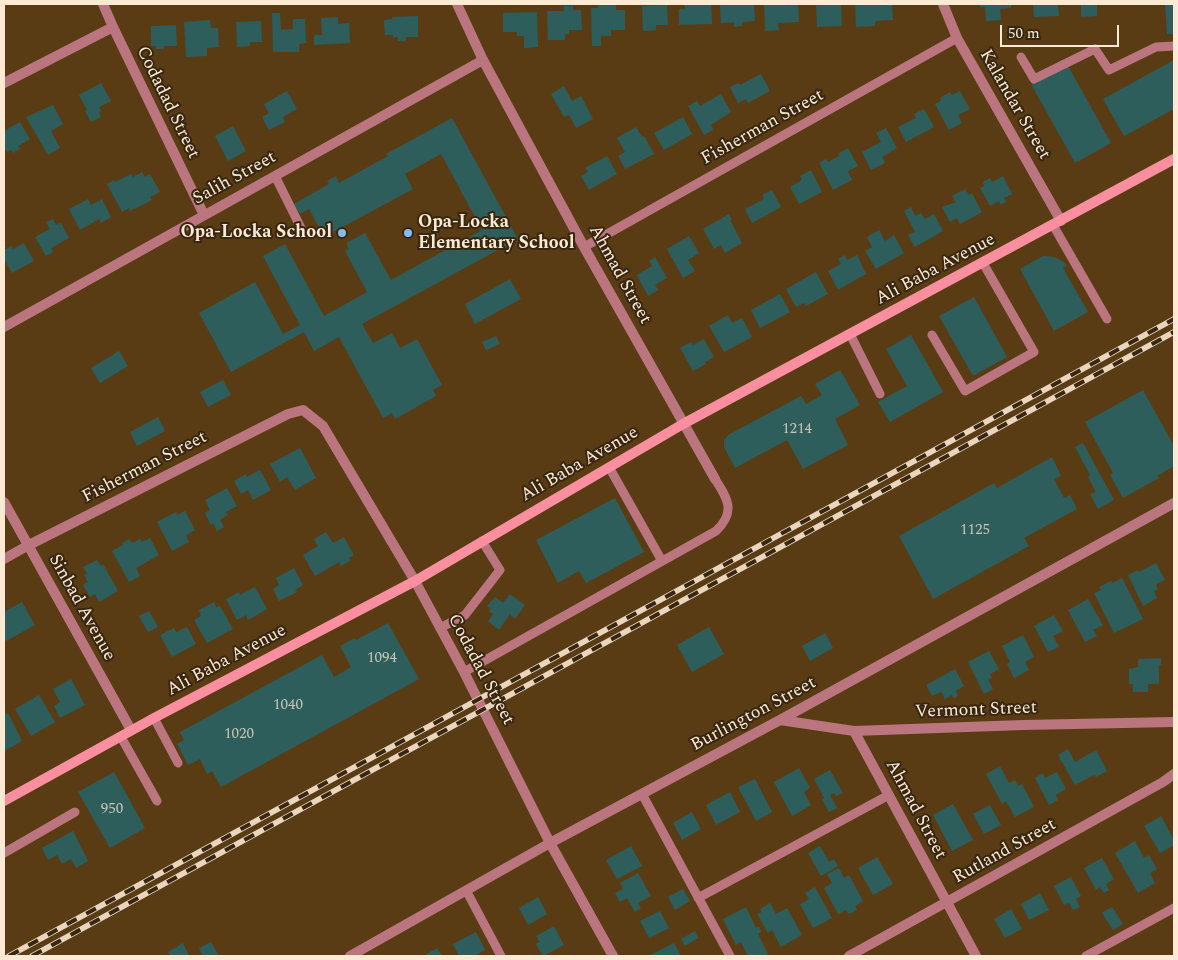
<!DOCTYPE html>
<style>
body{margin:0}
#map{position:relative;width:1178px;height:960px;overflow:hidden;background:#5a3c14;font-family:Spectral,serif}
canvas{display:block}
.frame{position:absolute;inset:0;border:5px solid #fdead5;pointer-events:none}
.scale{position:absolute;left:1000px;top:25px;width:119px;height:22px;box-sizing:border-box;border:2px solid #fdead5;border-top:0;padding-left:6px;font-size:15px;line-height:18px;white-space:nowrap;color:#fdead5;-webkit-text-stroke:4px #372610;paint-order:stroke}
</style>
<div id="map">
<canvas width="1178" height="960"></canvas>
<div class="frame"></div>
<div class="scale">50 m</div>
</div>
<script>
const context = document.querySelector('canvas').getContext('2d');
context.lineJoin = 'round';
function fill(path, color) {
  context.fillStyle = color;
  context.fill(path, 'evenodd');
}
function strokePath(path, color, width, dash) {
  context.strokeStyle = color;
  context.lineWidth = width;
  context.lineCap = dash ? 'butt' : 'round';
  context.setLineDash(dash || []);
  context.stroke(path);
}
function write(font, color, halo, rows, align = 'center') {
  context.font = font + ' Spectral,serif';
  context.lineWidth = 4;
  context.setLineDash([]);
  context.textBaseline = 'middle';
  context.strokeStyle = halo;
  context.fillStyle = color;
  for (const [text, x, y, turn = 0] of rows) {
    context.save();
    context.translate(x, y);
    context.rotate((+turn || 0) * Math.PI / 180);
    context.textAlign = isNaN(turn) ? turn : align;
    if (halo) context.strokeText(text, 0, 0);
    context.fillText(text, 0, 0);
    context.restore();
  }
}
fill(new Path2D(`
 M598 4H616V10H625V30H611V36H601V46H592L591 8H598Z
 M685 4H711L712 24 679 25V9H685Z
 M720 4H754L755 21 742 22V26L734 27V22L721 23Z
 M764 4H798L799 22 778 23 779 30 765 31Z
 M816 4H841L842 26 817 27Z
 M855 4H892L893 20 875 21V26L856 27Z
 M980 4H1011V8L1000 9 1001 20 986 21 985 7H980Z
 M1033 4H1058L1059 16 1034 17Z
 M1081 4H1097V16L1081 17Z
 M1165 4H1174V34H1167Z
 M667 5 668 25H656V30L643 31 642 6Z
 M564 6H573V10H581L582 30H569V34H565V40H548L547 11H564Z
 M537 12 538 47 524 48V36H517V32H503V13Z
 M272 13H280L281 30 293 29V19H305L306 43 299 44V52H273Z
 M418 16V37H406V41H398V37L393 38V35H385L384 20 392 19V17Z
 M338 17V24L349 23 350 43 314 45V35H322L321 18Z
 M210 20 211 28H218L219 47 207 48V56L186 57 184 22Z
 M261 21 262 42H250V46L237 47 236 22Z
 M176 25 177 46H164V49H156V46H151V26Z
 M1174 60V109L1124 136 1103 99Z
 M1067 64 1111 143 1075 163 1031 84Z
 M761 74 770 91 748 103 746 99 738 103 730 87 738 83 740 85Z
 M101 83 111 101 99 107 101 111 99 112 101 117 91 122 85 111 87 110 79 95Z
 M564 86 572 101 581 96 593 119 576 128 569 115 564 117 551 94Z
 M287 91 297 109 283 117 285 122 269 130 262 117 269 113 264 104Z
 M960 91 970 109 958 115 962 123 949 130 935 104 941 101 940 98 950 92 952 95Z
 M721 94 731 112 711 125 713 130 704 135 688 106 697 101 700 106Z
 M53 105 63 124 51 131 60 148 48 155 26 117Z
 M924 109 934 127 906 142 898 127 916 118 914 114Z
 M683 117 692 134 664 150 654 133Z
 M452 118 518 239 362 324 373 343 392 333 400 348 417 339 442 385 433 390 436 396 395 419 392 413 383 418 339 337 314 351 304 332 231 372 199 313 255 282 283 334 300 325 263 256 285 244 324 316 367 292 345 251 349 249 346 243 365 233 391 280 482 230 441 154 405 174 413 189 324 237 309 209 300 214 294 204 329 184 327 181 336 176 339 183 388 156 386 154Z
 M20 122 30 139 18 146 20 149 13 153 11 150 7 152 4 147V131Z
 M233 126 246 151 228 161 215 136Z
 M636 127 642 137 644 136 654 154 625 169 618 156 625 152 617 138Z
 M886 128 897 148 882 157 885 163 871 170 862 152 881 142 876 133Z
 M848 148 858 166 848 171 852 180 833 190 819 163 826 159 828 162 839 156 838 154Z
 M607 156 617 174 589 190 581 176 588 172 585 168Z
 M811 170 822 192 799 204 790 187 802 180 800 176Z
 M142 172 145 177 150 174 160 192 150 197 152 200 130 211 129 208 122 212 107 184 114 180 115 182 131 174 133 177Z
 M1003 176 1012 194 1004 198 1006 202 1001 205 999 201 990 206 980 188 984 186 983 182 990 178 992 182Z
 M965 189 969 195 972 193 982 212 960 224 957 218 950 222 942 207 956 202 952 196Z
 M772 190 781 207 752 223 745 209 764 199 762 195Z
 M88 199 91 205 102 199 111 217 101 223 99 219 80 230 69 209Z
 M911 207 915 216 921 213 925 219 934 214 943 231 915 247 908 235 915 232 904 211Z
 M729 214 732 220H730L742 243 725 253 721 245 714 249 703 229Z
 M53 219 56 225 61 223 69 238 51 248 53 252 46 256 35 237 50 229 46 222Z
 M879 230 885 241 894 235 904 253 876 269 865 251 872 247 867 237Z
 M689 236 699 253 688 260 695 271 683 278 667 249Z
 M24 243 34 261 12 273 4 259V254L6 253 4 250 11 246 13 249Z
 M845 255 847 260 857 255 866 274 838 290 828 271 841 264 838 259Z
 M1043 256 1055 257 1065 263 1066 266 1063 268 1088 312 1054 331 1020 269Z
 M655 257 667 278 655 285 658 290 648 296 637 275 652 266 649 261Z
 M816 272 828 294 806 306 804 303 796 307 786 289Z
 M510 279 521 299 475 324 465 304Z
 M780 294 790 312 760 328 751 310Z
 M974 297 1007 357 973 376 939 316Z
 M728 315 732 323 742 318 752 337 724 352 709 326Z
 M911 335 943 392 890 422 878 402 907 386 886 349Z
 M496 336 500 344 486 350 482 342Z
 M704 339 714 357 705 362 706 364 693 371 680 348 691 342 693 345Z
 M119 351 128 366 100 383 91 368Z
 M840 370 860 405 835 419 848 445 803 469 787 440 735 468 724 447V441L728 435 801 396 806 404 822 395 815 384Z
 M223 380 231 395 208 407 200 392Z
 M1143 390 1174 446V466L1157 476 1159 478 1123 498 1110 475 1113 473 1085 422Z
 M158 417 165 431 137 446 130 432Z
 M1083 443 1114 500 1098 509 1090 494 1096 492 1088 477 1090 475 1075 447Z
 M300 448 316 478 295 490 287 477 280 482 270 464Z
 M1052 457 1061 476 1054 479 1064 498 1070 495 1077 509 1024 538 1029 546 933 599 899 536 994 483 997 488Z
 M260 470 271 490 253 500 248 490 241 494 234 481 246 474 247 477Z
 M227 488 237 506 226 512 228 515 220 520 224 527 217 531 213 523 211 525 205 513 210 510 205 500Z
 M615 498 644 552 586 583 579 571 558 583 536 540Z
 M185 511 195 530 186 535 189 542 172 551 157 522 176 512 177 515Z
 M326 532 333 543 344 537 354 555 349 558 350 561 341 566 339 562 315 576 303 555 318 546 314 539Z
 M150 538 159 555 136 568 140 576 129 582 112 551 123 545 122 543 129 539 132 543 140 539 142 542Z
 M97 560 101 566 103 564 118 591 99 602 95 594 90 597 83 585 88 582 84 575 87 573 83 567Z
 M1156 563 1165 580 1156 584 1158 589 1154 591 1157 598 1143 606 1128 575 1138 570 1139 572Z
 M294 568 303 585 295 590 297 592 279 601 273 589 279 585 276 578Z
 M1122 578 1143 619 1114 633 1094 593 1101 590 1099 587 1111 581 1112 583Z
 M255 587 267 609 248 620 246 615 237 620 226 599 239 592 240 595Z
 M510 594 525 605 515 619 510 614 499 630 488 621 493 614 489 611 491 609 487 606 495 597 503 603Z
 M1088 599 1103 625 1093 630 1097 636 1085 642 1068 610Z
 M22 602 35 625 6 641 4 638V612Z
 M214 602 216 607 220 606 233 629 207 643 194 620 201 616 199 610Z
 M149 611 158 627 148 632 139 616Z
 M1054 615 1063 631 1053 636 1059 647 1048 652 1034 626Z
 M388 623 419 679 221 787 212 771 207 774 200 759 188 765 177 744 184 740 180 732 322 655 334 677 351 667 340 646 355 638 356 640Z
 M187 627 196 644 172 657 160 635 174 628 176 632Z
 M709 627 724 654 692 672 677 645Z
 M825 633 833 648 810 661 802 646Z
 M1023 635 1034 657 1025 662 1029 670 1014 678 1007 664 1010 662 1002 646Z
 M989 651 999 669 990 674 992 678 988 680 993 689 984 694 968 662Z
 M1161 658V665H1159V684H1148V692H1133V684H1129V669L1138 667V659Z
 M955 669 964 686 956 691 958 696 953 698 952 695 945 699 941 692 932 696 926 685Z
 M71 679 85 705 60 718 54 706 60 702 53 689Z
 M39 695 55 722 31 736 15 709Z
 M8 713 22 741 4 751V715Z
 M1068 749 1075 762 1096 750 1107 771 1096 777 1094 775 1075 785 1058 755Z
 M1000 766 1009 783 1015 780 1018 786 1022 784 1034 807 1015 817 1006 801 1002 804 986 774Z
 M799 768 810 788 804 792 811 805 792 816 774 782Z
 M830 770 843 793 836 796 834 793 830 795 837 808 829 812 822 799 824 798 814 779Z
 M114 772 145 828 110 848 78 792Z
 M1057 772 1066 789 1056 795 1058 800 1049 805 1035 778 1043 773 1045 778Z
 M755 779 772 812 756 821 738 787Z
 M730 792 740 812 716 825 706 805Z
 M953 804 973 840 952 851 933 815Z
 M990 805 1001 825 984 834 973 814Z
 M692 812 701 829 682 840 673 823Z
 M1161 816 1174 840V845L1160 853 1144 826Z
 M73 831 88 861 76 868 71 859 62 864 57 855 48 860 42 848Z
 M1135 841 1144 858 1149 855 1157 869 1150 873 1155 883 1138 893 1115 853Z
 M631 846 642 866 617 879 606 860Z
 M820 846 829 862 834 859 838 866 821 876 808 853Z
 M877 857 893 884 873 895 858 868Z
 M1102 858 1114 879 1106 884 1109 890 1104 893 1100 887 1096 890 1084 868Z
 M839 868 844 878 849 875 863 901 855 906 857 910 849 914 846 910 838 914 824 888 832 883 827 874Z
 M638 873 651 896 638 903 641 908 635 912 627 898 620 902 615 893 623 889 620 883Z
 M1071 877 1081 896 1076 899 1080 907 1073 910 1069 903 1064 905 1054 886Z
 M815 887 832 918 813 928 800 904 809 899 805 893Z
 M683 889 690 901 675 910 668 897Z
 M1040 893 1049 910 1029 920 1021 904Z
 M538 897 547 914 528 925 519 908Z
 M770 903 776 914 787 908 802 935 781 947 772 930 768 933 757 914 762 912 760 909Z
 M746 907 756 928 759 926 761 932 758 934 768 954 762 956H748L741 942 736 945 723 919Z
 M1112 907 1123 924 1113 930 1102 913Z
 M1011 909 1022 929 1005 938 994 919Z
 M660 911 669 928 649 938 640 921Z
 M554 926 564 945 543 956 536 944 540 942 536 936Z
 M695 931 698 938 685 946 681 939Z
 M476 932 485 950 474 956H459L453 944Z
 M211 942 219 956H203L199 948Z
 M183 943 189 956H170L168 952Z
 M674 943 681 956H648Z
 M437 948 442 956H423Z`), '#2d5e5c');
strokePath(new Path2D(`
 M1021 57 1034 79 1095 49 1109 70 1156 47 1174 46
 M275 176 301 228
 M1053 225 1107 319
 M584 247 957 38
 M850 334 880 394
 M932 335 965 391 1034 352 983 263
 M609 467 662 561
 M440 628 465 615 500 570 482 541
 M464 672 716 531C736 512 728 499 715 479
 M154 718 178 763
 M121 737 157 801
 M642 794 730 956
 M4 853 75 812
 M467 892 501 956
 M698 898 889 795
 M1086 956 1174 908`), '#ba757e', 9);
strokePath(new Path2D(`
 M103 4 113 27 204 215
 M457 4 483 60 584 247 715 479
 M943 4 957 38 1061 221
 M4 83 113 27
 M4 327 483 60
 M4 502 131 730
 M4 559 27 546 288 414 303 410 323 426 415 581 464 672 550 843 613 956
 M780 720 854 731 1023 725 1174 722
 M854 731 976 956
 M350 956 550 843 780 720 1174 503
 M849 956 1163 782 1174 774`), '#ba757e', 10);
strokePath(new Path2D(`
 M4 801 154 718 415 581 683 424 1174 159`), '#fb8f9f', 10);
const rail = new Path2D(`
 M9 956 1174 319
 M32 956 1174 332`);
strokePath(rail, '#ead6bf', 5.5);
strokePath(rail, '#372610', 4, [11]);
for (const [x, y, r, color] of [
 [342,233,5,"#83bcfb"],
 [408,233,5,"#83bcfb"]
]) {
  const dot = new Path2D();
  dot.arc(x, y, r, 0, 2 * Math.PI);
  context.fillStyle = color;
  context.fill(dot);
  strokePath(dot, '#372610', 2);
}
write('15px', '#c9c7b7', null, [
 ["1214",797,430],
 ["1125",975,531],
 ["1094",382,659],
 ["1040",288,706],
 ["1020",239,735],
 ["950",112,810]
]);
write('18px', '#fdead5', '#372610', [
 ["Codadad Street",167,103,64],
 ["Kalandar Street",1014,105,60],
 ["Fisherman Street",763,128,-29],
 ["Salih Street",235,179,-29],
 ["Ali Baba Avenue",936,270,-28],
 ["Ahmad Street",619,275,61],
 ["Ali Baba Avenue",580,465,-30],
 ["Fisherman Street",145,468,-27],
 ["Sinbad Avenue",81,608,61],
 ["Ali Baba Avenue",227,661,-28],
 ["Codadad Street",480,670,62],
 ["Vermont Street",976,711,-2],
 ["Burlington Street",754,715,-28],
 ["Ahmad Street",915,810,62],
 ["Rutland Street",1005,852,-29]
]);
write('bold 18px', '#fdead5', '#372610', [
 ["Opa-Locka",418,223],
 ["Elementary School",418,244],
 ["Opa-Locka School",332,233,"right"]
], 'left');
</script>
